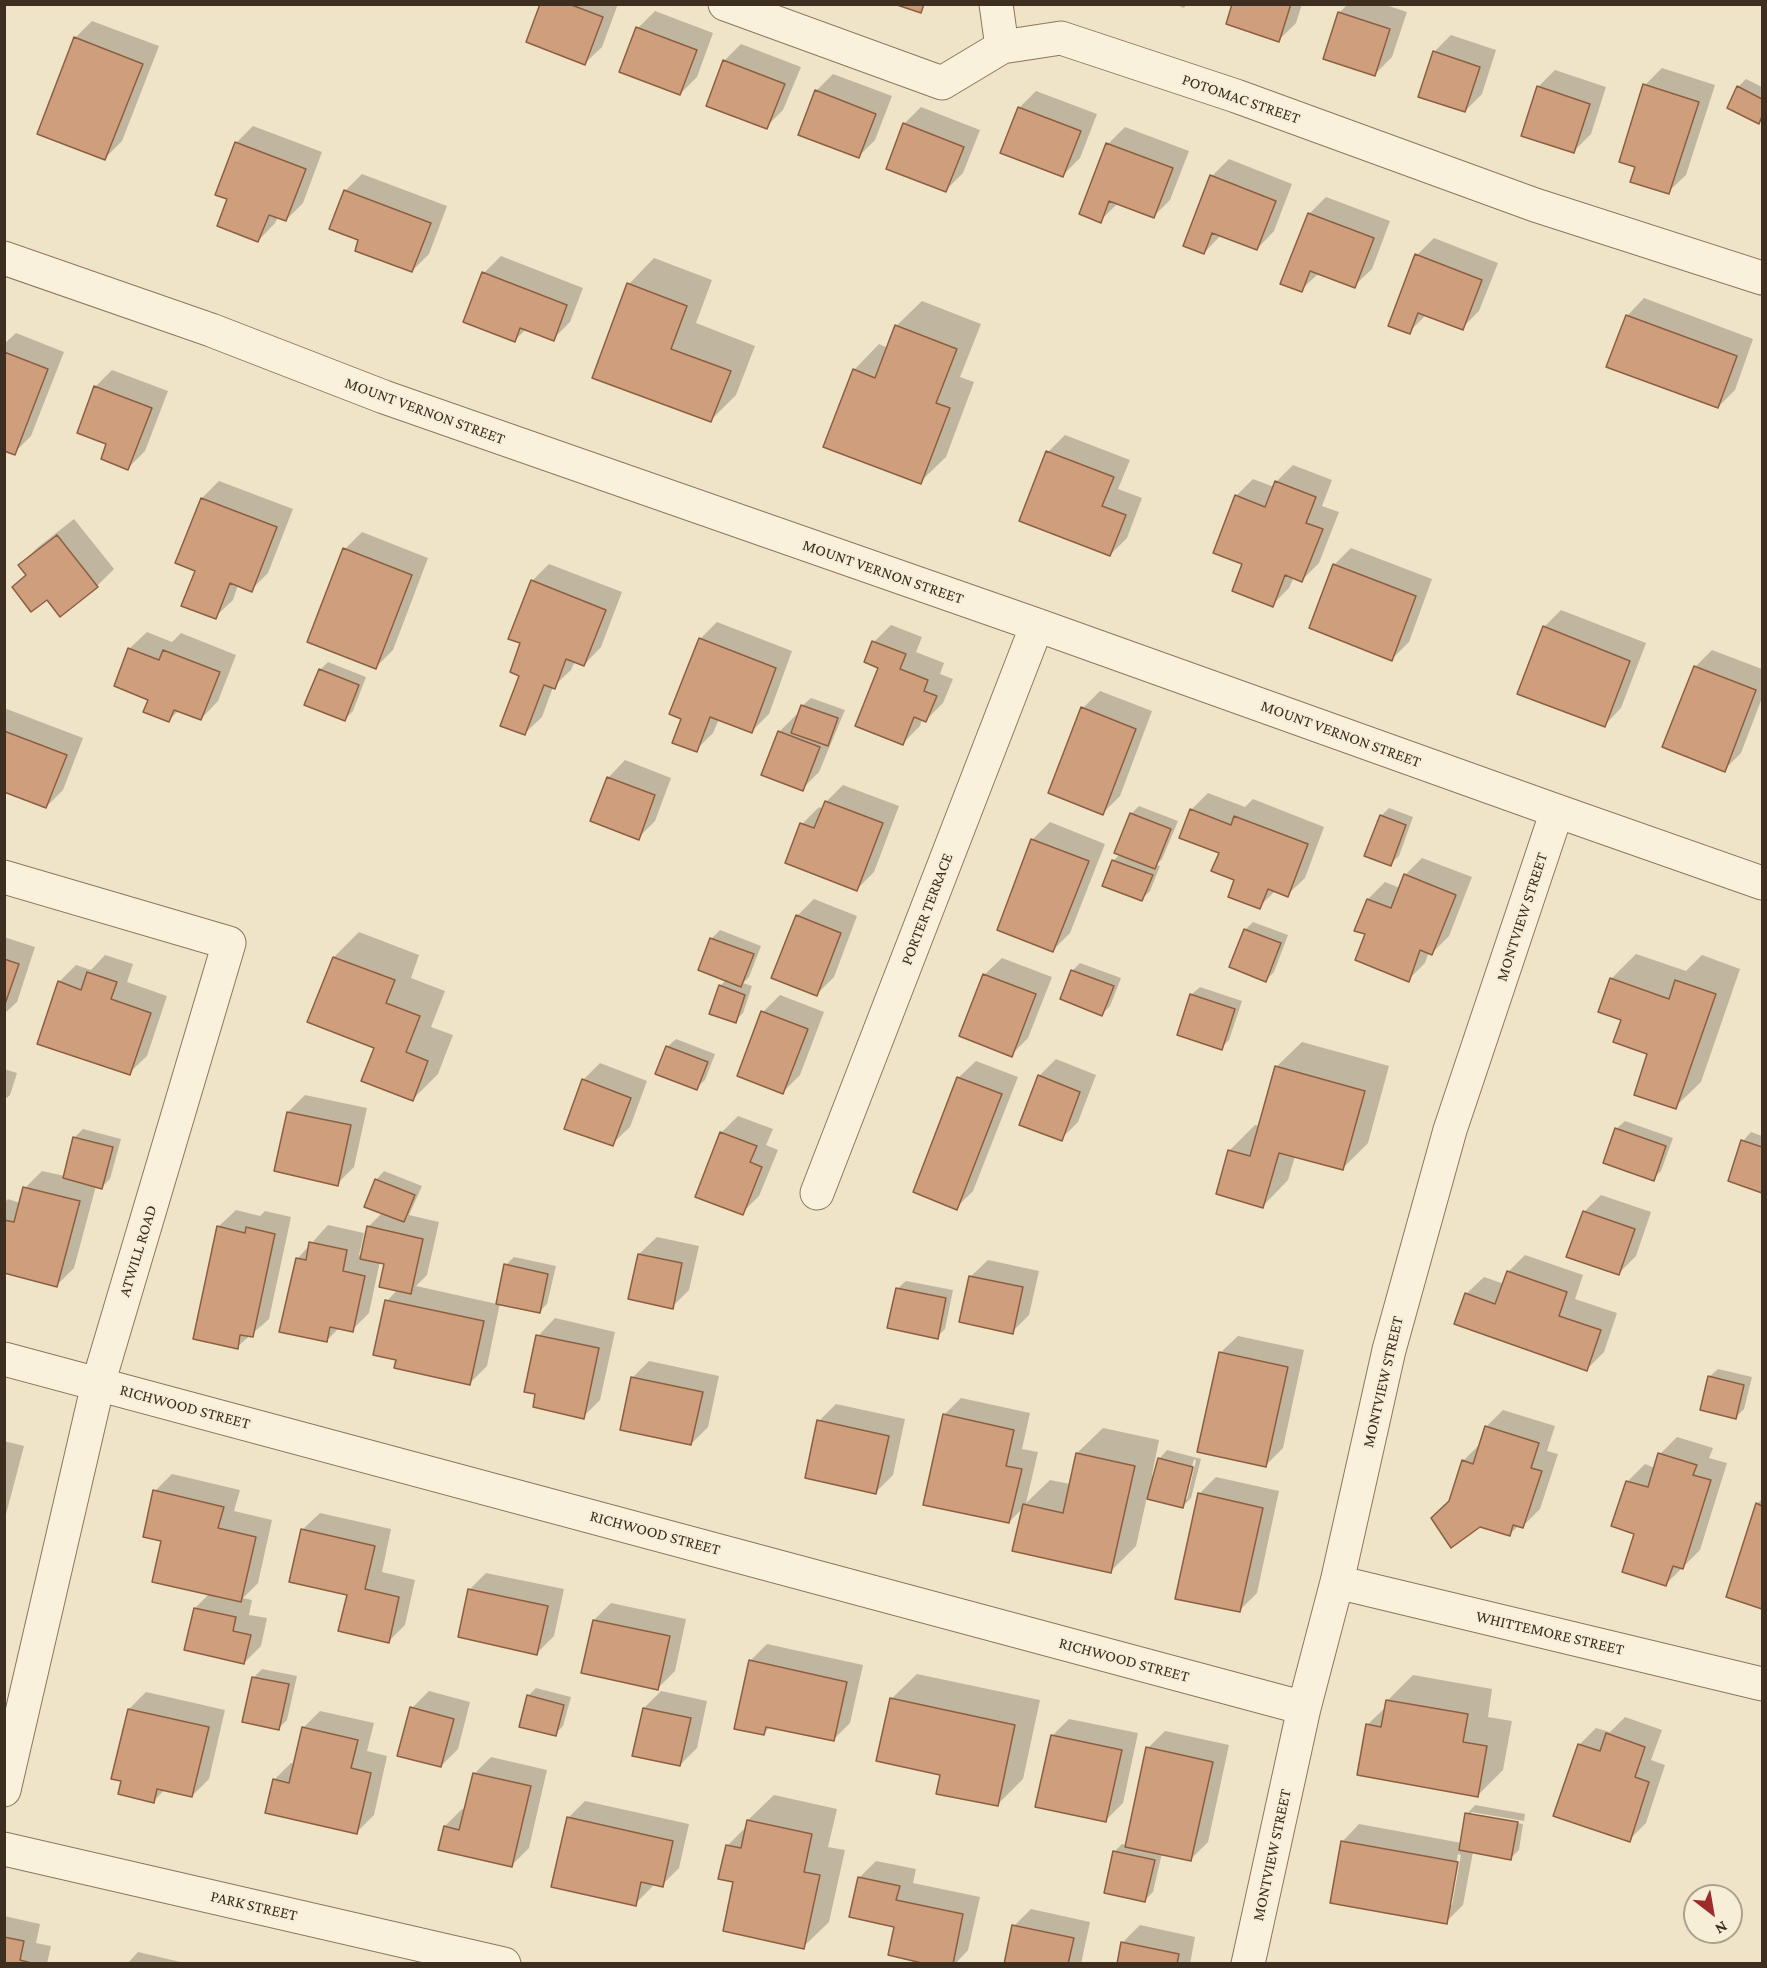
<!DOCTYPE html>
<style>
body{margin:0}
#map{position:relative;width:1767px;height:1968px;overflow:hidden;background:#f0e4c8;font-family:"Crimson Pro",serif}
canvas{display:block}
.frame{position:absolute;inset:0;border:6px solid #3d2e20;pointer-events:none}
.north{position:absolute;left:1683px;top:1884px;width:60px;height:60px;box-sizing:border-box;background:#f7eed8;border:2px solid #ada18e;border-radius:50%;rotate:149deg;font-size:16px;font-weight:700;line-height:24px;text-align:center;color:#3d2e20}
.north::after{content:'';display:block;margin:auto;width:21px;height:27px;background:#9e2a2b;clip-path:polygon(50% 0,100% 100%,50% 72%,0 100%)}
</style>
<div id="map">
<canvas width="1767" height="1968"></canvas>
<div class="frame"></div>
<div class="north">N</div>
</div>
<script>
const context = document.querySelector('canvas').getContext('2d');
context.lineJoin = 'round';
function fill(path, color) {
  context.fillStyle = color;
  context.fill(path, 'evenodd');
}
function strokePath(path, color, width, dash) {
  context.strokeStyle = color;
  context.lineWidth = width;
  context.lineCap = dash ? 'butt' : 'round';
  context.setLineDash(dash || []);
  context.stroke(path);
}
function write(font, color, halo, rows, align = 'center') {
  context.font = font + ' "Crimson Pro",serif';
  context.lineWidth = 5;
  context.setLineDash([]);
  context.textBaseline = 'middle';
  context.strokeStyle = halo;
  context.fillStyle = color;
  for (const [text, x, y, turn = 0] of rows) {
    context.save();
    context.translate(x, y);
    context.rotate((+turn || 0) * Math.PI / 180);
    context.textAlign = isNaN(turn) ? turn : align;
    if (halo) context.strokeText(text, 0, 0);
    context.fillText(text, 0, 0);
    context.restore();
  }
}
fill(new Path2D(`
 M541 4H618L602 47 584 64Z
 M1174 4H1187L1184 8Z
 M1234 4H1302L1296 23 1279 40Z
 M1348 4H1383L1407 12 1392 57 1375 74 1339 13Z
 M655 11 713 33 697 77 680 94 638 28Z
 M92 21 159 46 122 141 105 158 75 38Z
 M1451 35 1496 50 1482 94 1465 111 1434 52Z
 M741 44 801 67 783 110 766 127 724 61Z
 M1662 68 1715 85 1686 175 1668 192 1645 85Z
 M1555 70 1606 87 1591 134 1574 151 1538 87Z
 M833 74 892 96 875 140 858 157 816 91Z
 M1746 79 1762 87V118L1759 122 1738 87Z
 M1036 91 1097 114 1080 158 1063 175 1019 108Z
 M921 107 980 130 963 173 946 190 904 124Z
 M253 126 322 152 303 203 286 220 278 217 275 223 258 241 229 198 236 143Z
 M1125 127 1189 151 1170 200 1153 217 1118 203 1100 221 1108 144Z
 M1229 159 1292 184 1274 231 1257 249 1221 235 1204 253 1212 176Z
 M362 174 447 206 429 254 412 271 360 239 345 191Z
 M1326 197 1390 221 1372 269 1354 286 1319 273 1301 290 1309 214Z
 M1434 238 1498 263 1479 311 1462 328 1427 314 1409 332 1417 255Z
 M501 256 583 288 570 322 553 339 526 329 514 341 484 273Z
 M654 258 712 280 696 323 755 346 736 395 711 420 629 284Z
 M1644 298 1753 339 1735 390 1718 407 1627 316Z
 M922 301 981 324 960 377 974 382 946 457 920 482 854 370 879 344 888 348 896 326Z
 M16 333 64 352 31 436 14 453 4 450V344Z
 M112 370 168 391 145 451 128 468 108 443 95 387Z
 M1065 435 1130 460 1118 489 1142 498 1127 538 1110 555 1048 452Z
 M1293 465 1332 480 1322 506 1339 512 1319 563 1302 580 1294 577 1289 588 1272 605 1244 563 1236 496 1253 479 1274 487 1276 482Z
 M219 481 293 509 268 573 251 590 238 585 233 600 215 617 197 570 202 498Z
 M74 519 114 569 97 586 48 598 14 587 27 574 20 565 37 548Z
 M362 532 428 558 393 650 376 667 345 549Z
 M1351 548 1432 579 1409 642 1392 659 1334 565Z
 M549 564 622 592 601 647 584 665 575 661 571 670 553 687 542 717 524 734 521 675 522 642 532 581Z
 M1561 610 1646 643 1621 708 1604 726 1544 627Z
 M717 622 792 651 769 714 752 731 719 719 713 733 696 750 682 718 700 639Z
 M891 625 922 637 916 652 944 663 940 674 953 679 943 703 926 720 922 719 920 726 903 743 874 642Z
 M147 632 172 642 181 633 236 655 218 701 201 719 179 710 169 720 150 699 129 649Z
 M1712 650 1762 669V698L1741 753 1724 770 1695 667Z
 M328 662 366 677 353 711 345 719 320 670Z
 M1100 691 1152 711 1120 796 1103 813 1083 708Z
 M811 698 845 710 819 772 802 789 779 732 796 715 799 716 802 706Z
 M4 708 83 738 63 790 46 807 4 791Z
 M625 760 671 778 655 821 638 838 608 778Z
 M843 785 899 806 874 872 857 889 802 824 819 807 823 809 826 802Z
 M1208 793 1245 807 1253 799 1324 827 1305 878 1287 895 1276 890 1259 907 1236 879 1220 852 1191 810Z
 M1139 806 1178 821 1162 859 1156 865 1160 866 1150 891 1142 899 1104 885 1114 860 1120 854 1131 814Z
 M1389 808 1413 817 1399 856 1390 864 1381 816Z
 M1050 822 1105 844 1070 933 1053 950 999 929 1033 839Z
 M1422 858 1472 877 1449 936 1432 953 1429 952 1425 963 1408 980 1367 933 1368 899 1385 882 1400 888 1405 875Z
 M814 899 857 916 834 977 817 994 797 916Z
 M1253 922 1288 935 1274 972 1266 980 1245 930Z
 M720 930 761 946 749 977 743 983 752 986 743 1013 735 1021 720 986 726 980 700 969 712 938Z
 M359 932 419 955 411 978 445 991 431 1027 453 1035 438 1074 413 1099 376 1047 334 957Z
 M4 937 35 947 17 1002 4 1014Z
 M1636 954 1686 971 1702 955 1740 969 1701 1082 1675 1107 1649 1053 1623 1019 1611 979Z
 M105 955 133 964 127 982 167 996 147 1056 129 1073 59 982 76 965 91 970Z
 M1002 958 1052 977 1028 1038 1011 1055 984 975Z
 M1080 963 1121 978 1110 1006 1102 1014 1072 971Z
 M1200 987 1242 1001 1229 1040 1221 1048 1191 995Z
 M780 995 824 1012 800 1075 783 1092 763 1012Z
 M676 1039 715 1054 705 1080 696 1088 667 1047Z
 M1302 1042 1389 1066 1368 1143 1342 1169 1295 1156 1288 1180 1263 1206 1230 1150 1255 1125 1260 1126 1276 1067Z
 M1056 1059 1096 1075 1078 1122 1061 1139 1039 1076Z
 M976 1061 1018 1077 973 1191 956 1208 958 1078Z
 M600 1063 647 1081 630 1127 612 1144 583 1080Z
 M4 1069 17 1073 10 1095 4 1100Z
 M305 1095 367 1108 354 1167 337 1184 276 1170 288 1112Z
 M738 1116 773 1129 766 1145 778 1150 759 1196 742 1213 721 1133Z
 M1625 1121 1673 1138 1661 1171 1653 1179 1616 1129Z
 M83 1129 121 1139 110 1179 102 1187 96 1186 74 1268 57 1285 4 1243V1203L8 1199 20 1203 25 1188 42 1171 65 1176 75 1137Z
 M1751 1132 1762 1136V1191L1729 1180 1743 1141Z
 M384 1171 422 1186 409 1215 439 1222 427 1275 416 1286 497 1304 506 1265 514 1257 556 1266 547 1304 539 1312 500 1303 487 1366 470 1383 398 1358 387 1301 398 1289 386 1263 380 1261 369 1313 352 1330 339 1328 326 1341 298 1258 328 1225 364 1233 359 1255H363L368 1227 383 1212 376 1180Z
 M1601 1195 1651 1212 1636 1256 1619 1273 1584 1212Z
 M236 1210 260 1216 265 1211 291 1217 269 1319 237 1347 218 1227Z
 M657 1237 699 1246 689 1290 672 1307 630 1298 639 1254Z
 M1525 1255 1583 1275 1575 1299 1617 1313 1604 1352 1587 1369 1466 1294 1484 1277 1504 1284 1508 1272Z
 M988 1260 1039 1271 1029 1315 1012 1332 970 1277Z
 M906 1281 953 1290 945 1329 937 1337 897 1289Z
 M555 1318 615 1332 600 1400 583 1417 537 1393 538 1336Z
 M1238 1336 1304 1350 1283 1448 1266 1465 1220 1353Z
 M649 1361 719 1376 708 1427 691 1444 632 1378Z
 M1718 1369 1752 1377 1744 1409 1736 1417 1709 1377Z
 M961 1398 1030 1413 1022 1449 1038 1452 1026 1503 1050 1480 1070 1484 1077 1453 1103 1428 1159 1440 1152 1475 1155 1476 1159 1459 1167 1450 1201 1459 1191 1498 1183 1506 1147 1497 1136 1546 1111 1571 1024 1507 1009 1522 944 1415ZM1194 1459 1196 1460 1187 1499H1184Z
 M836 1404 905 1419 893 1475 876 1492 819 1421Z
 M1503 1410 1555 1426 1547 1451 1558 1454 1540 1509 1523 1526 1519 1525 1510 1534 1451 1500 1463 1461 1480 1444 1486 1427Z
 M1677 1437 1713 1448 1709 1458 1727 1463 1700 1550 1666 1584 1636 1533 1628 1481 1645 1464 1655 1468 1660 1454Z
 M4 1441 24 1446 4 1522Z
 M172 1474 240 1490 234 1511 272 1520 258 1583 243 1598 252 1600 249 1615 267 1618 261 1646 244 1663 195 1608 210 1593 163 1540 155 1491Z
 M1216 1477 1279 1491 1257 1593 1240 1610 1199 1494Z
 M1762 1499V1607L1728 1596 1757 1504Z
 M320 1513 391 1529 382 1572 415 1580 405 1625 388 1642 348 1594 302 1530Z
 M486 1573 564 1589 554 1636 537 1653 469 1590Z
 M611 1603 686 1619 675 1671 658 1688 594 1620Z
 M767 1644 863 1665 850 1723 833 1740 771 1726 763 1734 750 1661Z
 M262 1669 297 1676 287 1720 279 1728 244 1721 254 1677Z
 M917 1674 1040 1700 1023 1779 997 1805 942 1774 891 1699Z
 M1413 1675 1492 1689 1488 1717 1512 1721 1503 1770 1478 1795 1367 1725 1387 1706 1388 1700Z
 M536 1688 571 1697 563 1726 555 1734 528 1696Z
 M429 1691 470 1702 458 1749 441 1766 412 1708Z
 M661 1691 707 1701 697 1748 680 1765 644 1708Z
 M146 1692 225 1710 209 1779 192 1796 165 1789 154 1801 123 1780 129 1709Z
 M320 1711 374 1723 367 1751 387 1756 374 1815 356 1833 274 1780 291 1763 295 1764 303 1728Z
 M1625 1717 1662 1730 1651 1760 1665 1765 1646 1823 1629 1840 1579 1745 1596 1728 1610 1732Z
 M1069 1719 1138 1733 1123 1803 1106 1820 1052 1736Z
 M1165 1731 1229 1745 1208 1842 1191 1859 1162 1853 1153 1892 1145 1900 1114 1852 1122 1844 1127 1845 1148 1748Z
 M491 1757 547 1770 529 1848 512 1865 440 1849 445 1826 462 1809 466 1810 474 1774Z
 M774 1795 837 1809 828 1847 845 1850 829 1922 803 1947 735 1881 727 1846 747 1826 748 1820Z
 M585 1801 689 1824 679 1868 662 1885 653 1883 652 1887 635 1904 568 1818Z
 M1475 1805 1525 1814 1524 1821 1471 1812V1815L1523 1824 1519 1850 1511 1858 1473 1852 1463 1905 1446 1922 1342 1842 1359 1824 1462 1843 1467 1814ZM1458 1854 1461 1855 1452 1905H1449Z
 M876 1861 916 1869 913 1883 980 1897 968 1950 955 1964H933L896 1926 859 1878Z
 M1031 1909 1090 1922 1081 1964H1005L1014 1926Z
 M4 1916 40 1924 36 1943 51 1946 47 1964H4Z
 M1140 1925 1195 1937 1190 1964H1118L1123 1942Z
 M138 1952 189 1964H127Z`), '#0003');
const building = new Path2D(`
 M540 4H569L603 17 585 65 526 42Z
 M894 4H924L921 13Z
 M1232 4H1291L1279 42 1226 24Z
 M1338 12 1390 29 1375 76 1323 59Z
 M636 27 697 50 680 95 619 72Z
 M74 37 143 64 105 160 37 134Z
 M1433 51 1480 67 1465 112 1418 97Z
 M723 60 785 84 767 129 706 106Z
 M1643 84 1699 102 1669 194 1630 182 1635 167 1619 162Z
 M1537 86 1590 104 1574 153 1521 136Z
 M1737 86 1762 99V116L1759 124 1727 108Z
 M815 90 876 114 859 158 798 135Z
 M1018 107 1081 131 1063 177 1000 153Z
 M903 123 964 147 946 192 886 169Z
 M235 142 306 169 286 221 269 215 258 242 217 226 227 199 215 195Z
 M1106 143 1173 168 1154 218 1109 201 1101 223 1079 214Z
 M1210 175 1276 201 1257 250 1212 233 1204 254 1183 246Z
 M344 190 431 223 412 272 355 251 358 240 329 229Z
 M1308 213 1374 238 1355 288 1310 271 1302 292 1280 284Z
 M1415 254 1482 280 1463 330 1418 313 1410 334 1388 326Z
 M482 272 567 305 554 341 520 328 515 342 463 322Z
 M627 283 687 306 671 349 731 371 711 422 592 378Z
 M1626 315 1737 356 1718 408 1606 367Z
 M895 325 957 349 936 403 950 408 921 484 823 447 853 369 875 378Z
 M4 352 48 369 15 455 4 451Z
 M94 386 152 408 128 470 101 459 106 444 77 433Z
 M1046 451 1114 477 1102 506 1126 515 1110 556 1019 521Z
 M1275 481 1316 497 1306 523 1323 529 1302 582 1285 575 1273 607 1232 591 1242 564 1213 553 1235 495 1265 507Z
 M201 498 277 527 252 592 230 583 216 619 181 606 195 571 175 563Z
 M57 535 98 587 60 617 47 600 31 612 12 587 26 575 18 565Z
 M343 548 412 575 376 669 307 642Z
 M1333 564 1416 596 1392 661 1309 628Z
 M531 580 606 610 584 666 566 659 555 689 544 685 525 735 500 726 519 676 510 672 520 643 508 639Z
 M1543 626 1630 661 1605 727 1517 694Z
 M699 638 776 668 752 733 710 717 697 752 672 743 681 719 669 714Z
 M872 641 906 654 900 669 928 680 924 691 937 696 926 722 914 717 903 745 855 726 878 668 864 662Z
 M128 648 159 660 163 650 220 672 201 720 174 710 169 722 143 712 148 700 114 686Z
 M1694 666 1756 690 1725 772 1662 747Z
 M319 669 359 685 345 721 304 705Z
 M801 705 838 718 828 746 791 733Z
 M1081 707 1136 729 1103 815 1048 793Z
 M4 731 67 755 46 808 4 792Z
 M778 731 820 747 803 791 761 775Z
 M607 777 655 795 639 840 590 821Z
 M825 801 883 823 857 891 785 863 800 823 814 828Z
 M1190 809 1231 825 1234 816 1308 844 1288 897 1268 889 1260 909 1228 897 1234 880 1211 871 1219 853 1179 838Z
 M1130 813 1171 829 1155 869 1114 853Z
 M1380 815 1406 825 1391 866 1364 856Z
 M1031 839 1089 861 1053 952 997 930Z
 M1112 860 1153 875 1142 901 1102 886Z
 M1404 874 1456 895 1432 955 1420 950 1409 982 1355 960 1365 934 1354 931 1367 899 1391 908Z
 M796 915 841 933 817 996 771 978Z
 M1244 929 1281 943 1266 982 1229 967Z
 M710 938 754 954 741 987 698 970Z
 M333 957 395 980 386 1003 420 1016 406 1052 428 1061 413 1101 361 1081 374 1048 307 1022Z
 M4 959 19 964 4 1007Z
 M1071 970 1114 986 1102 1016 1060 999Z
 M87 972 117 982 111 999 151 1013 130 1075 37 1044 58 981 81 990Z
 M983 974 1036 994 1012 1057 959 1036Z
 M1610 978 1669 999 1675 980 1716 994 1676 1109 1634 1095 1647 1054 1613 1042 1621 1020 1598 1012Z
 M719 985 745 995 736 1023 709 1014Z
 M1190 994 1235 1009 1222 1050 1177 1035Z
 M761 1011 808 1029 783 1094 737 1076Z
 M666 1046 708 1062 697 1090 655 1074Z
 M1275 1066 1365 1091 1343 1170 1279 1153 1263 1208 1216 1194 1228 1150 1250 1156Z
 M1038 1075 1080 1092 1062 1141 1019 1125Z
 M957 1077 1002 1094 957 1210 913 1192Z
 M582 1079 631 1098 613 1146 564 1129Z
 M287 1112 351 1125 338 1186 274 1171Z
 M1615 1128 1666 1146 1654 1181 1603 1163Z
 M720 1132 757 1146 750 1162 762 1167 743 1215 695 1197Z
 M73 1137 113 1147 102 1189 63 1178Z
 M1741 1140 1762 1147V1193L1728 1181Z
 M375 1179 415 1195 404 1222 364 1207Z
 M23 1187 80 1201 57 1287 4 1273V1220L14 1222Z
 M1583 1211 1635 1229 1619 1275 1566 1257Z
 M217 1226 245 1233 246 1227 275 1234 253 1337 240 1335 238 1349 193 1339Z
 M367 1226 423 1239 411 1294 379 1287 384 1264 360 1259Z
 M309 1242 347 1250 343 1271 365 1276 353 1332 330 1327 327 1342 279 1332 296 1258 306 1260Z
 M638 1254 682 1263 673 1309 628 1299Z
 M504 1264 548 1274 540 1313 496 1304Z
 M1507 1271 1567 1292 1559 1316 1601 1330 1587 1371 1454 1324 1465 1293 1495 1304Z
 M969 1276 1023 1287 1013 1334 959 1322Z
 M896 1288 946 1298 938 1339 887 1328Z
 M385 1300 484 1321 470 1385 394 1368 396 1360 373 1355Z
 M536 1335 599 1348 584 1419 533 1407 535 1394 524 1392Z
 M1219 1352 1288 1367 1266 1467 1197 1452Z
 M1708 1376 1744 1385 1736 1419 1700 1410Z
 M631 1377 703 1392 691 1445 620 1430Z
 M943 1414 1014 1430 1006 1466 1022 1469 1009 1523 923 1505Z
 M817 1420 889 1436 876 1494 805 1478Z
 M1485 1426 1539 1443 1531 1468 1542 1471 1523 1528 1513 1525 1510 1536 1480 1527 1451 1548 1431 1518 1449 1501 1462 1460 1473 1464Z
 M1076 1453 1135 1466 1111 1573 1012 1551 1023 1504 1063 1513Z
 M1658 1453 1697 1465 1693 1475 1711 1480 1683 1569 1673 1566 1666 1586 1622 1572 1634 1534 1611 1526 1626 1481 1648 1487Z
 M1158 1458 1193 1467 1183 1508 1147 1499Z
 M153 1490 224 1507 218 1528 256 1537 241 1602 152 1582 161 1541 143 1537Z
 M1198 1493 1263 1508 1240 1612 1175 1599Z
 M1756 1503 1762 1506V1609L1726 1597Z
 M301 1529 375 1546 365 1589 399 1597 389 1643 338 1631 347 1595 289 1582Z
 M468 1589 548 1606 537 1655 458 1637Z
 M194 1608 236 1617 233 1631 251 1635 244 1664 184 1650Z
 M593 1620 670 1636 658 1690 581 1673Z
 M749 1660 847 1682 834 1741 766 1727 764 1735 734 1729Z
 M252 1677 289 1684 279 1730 242 1722Z
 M527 1695 564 1705 556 1736 519 1727Z
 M890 1698 1015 1725 998 1806 936 1794 940 1775 876 1761Z
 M1386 1700 1468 1714 1463 1742 1487 1746 1478 1797 1357 1775 1366 1724 1381 1727Z
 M410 1707 454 1719 441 1767 397 1756Z
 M643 1708 691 1718 680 1766 632 1756Z
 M128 1709 209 1727 192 1797 157 1789 154 1803 118 1794 121 1781 111 1779Z
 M302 1727 358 1740 351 1768 371 1773 357 1834 265 1813 273 1779 289 1783Z
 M1606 1733 1645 1747 1635 1777 1649 1782 1630 1842 1553 1816 1578 1744 1600 1751Z
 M1051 1735 1122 1750 1106 1822 1035 1807Z
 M1146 1747 1213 1762 1191 1861 1125 1847Z
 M473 1773 531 1786 512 1867 438 1850 444 1826 459 1830Z
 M1465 1813 1518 1822 1511 1860 1459 1850Z
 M567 1817 673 1841 663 1887 641 1882 636 1906 551 1887Z
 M747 1820 812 1834 804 1872 820 1875 804 1949 723 1931 733 1882 718 1879 726 1845 741 1848Z
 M1341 1841 1458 1862 1447 1924 1330 1903Z
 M1113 1851 1155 1860 1145 1902 1104 1893Z
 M858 1877 900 1886 896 1900 963 1914 953 1964H926L888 1955 894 1927 849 1917Z
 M1012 1925 1074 1938 1068 1964H1004Z
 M4 1937 24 1941 20 1960 35 1964H4Z
 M1121 1942 1179 1954 1177 1964H1117Z`);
fill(building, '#cf9f7d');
strokePath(building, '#8d5f41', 1.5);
const minor = new Path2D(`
 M725 4 942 83 1002 47 1061 38 1236 96 1535 205 1762 278
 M996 4 1002 47
 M4 258 211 330 384 397 1037 625 1557 811 1762 883
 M4 877 229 943 98 1384 4 1790
 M817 1193 1037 625
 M4 1359 1304 1708
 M1337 1582 1762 1684
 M4 1849 504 1964
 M1248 1964 1304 1708 1337 1582 1389 1350 1450 1130 1557 811`);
strokePath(minor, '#8d765c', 35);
strokePath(minor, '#faf1dc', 33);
write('16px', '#3d2e20', '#f7eed8', [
 ["POTOMAC STREET",1241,99,19],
 ["MOUNT VERNON STREET",425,411,20],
 ["MOUNT VERNON STREET",883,572,19],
 ["MOUNT VERNON STREET",1341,734,20],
 ["PORTER TERRACE",927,909,-69],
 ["MONTVIEW STREET",1522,917,-72],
 ["ATWILL ROAD",138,1251,-73],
 ["MONTVIEW STREET",1383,1382,-77],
 ["RICHWOOD STREET",185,1407,15],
 ["RICHWOOD STREET",655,1533,15],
 ["WHITTEMORE STREET",1550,1633,13],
 ["RICHWOOD STREET",1124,1660,15],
 ["MONTVIEW STREET",1272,1855,-78],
 ["PARK STREET",254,1906,13]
]);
</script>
